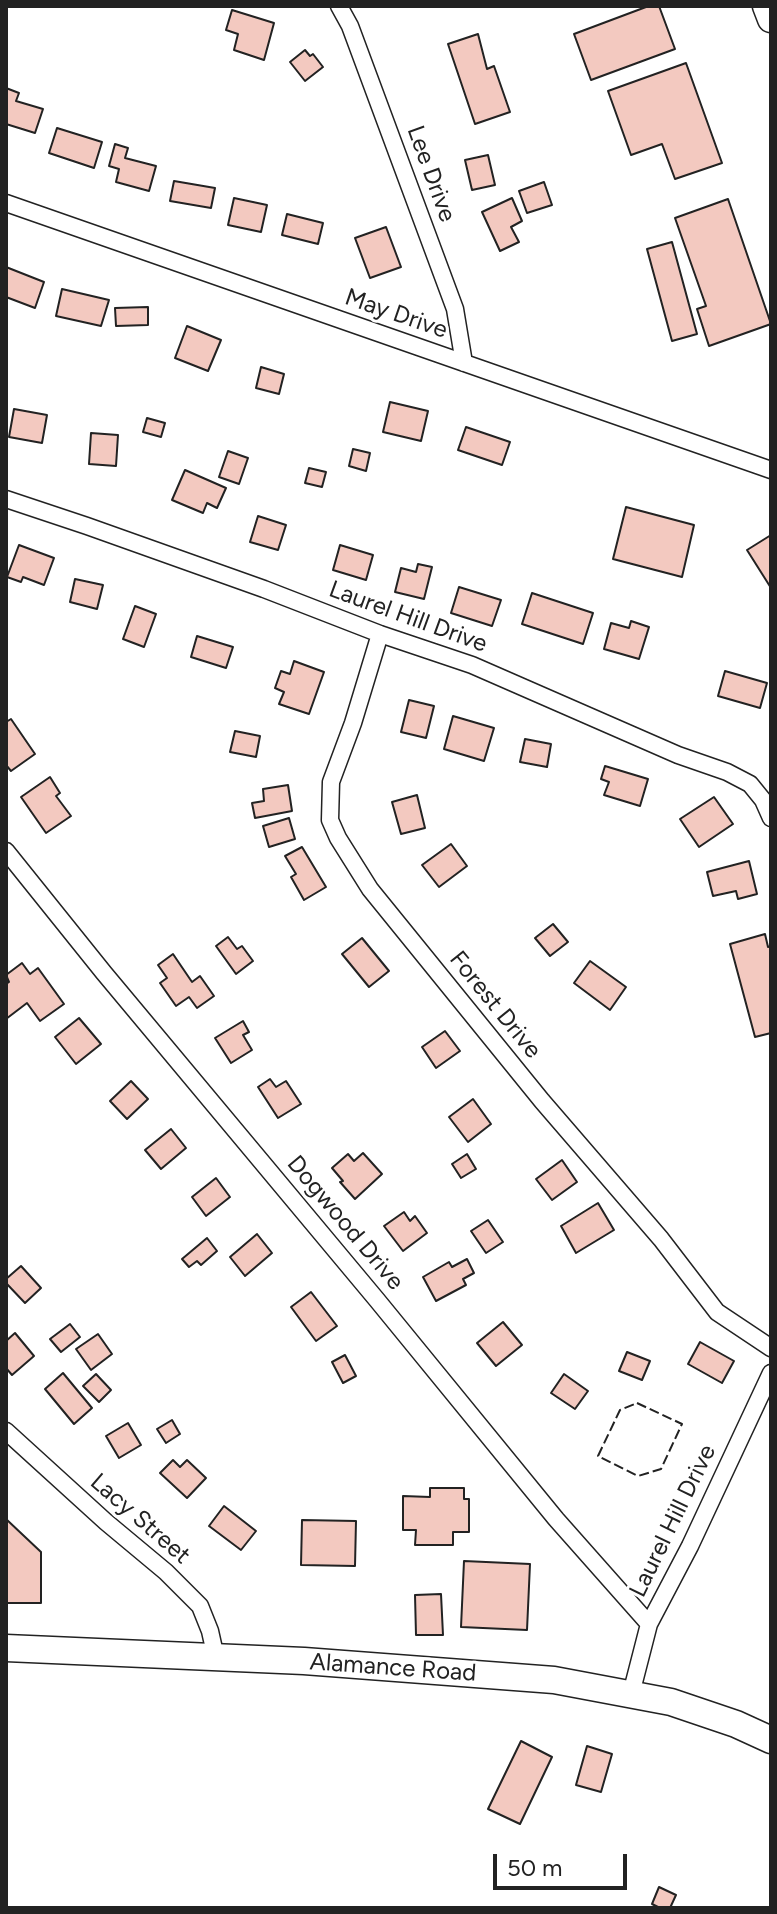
<!DOCTYPE html>
<style>
body{margin:0}
#map{position:relative;width:777px;height:1914px;overflow:hidden;background:#fff;font-family:Figtree,sans-serif}
canvas{display:block}
.frame{position:absolute;inset:0;border:8px solid #222;pointer-events:none}
.scale{position:absolute;left:493px;top:1854px;width:134px;height:36px;box-sizing:border-box;border:4px solid #222;border-top:0;padding-left:10px;font-size:24px;line-height:28px;white-space:nowrap;color:#222;-webkit-text-stroke:6px #fff;paint-order:stroke}
</style>
<div id="map">
<canvas width="777" height="1914"></canvas>
<div class="frame"></div>
<div class="scale">50 m</div>
</div>
<script>
const context = document.querySelector('canvas').getContext('2d');
context.lineJoin = 'round';
function fill(path, color) {
  context.fillStyle = color;
  context.fill(path, 'evenodd');
}
function strokePath(path, color, width, dash) {
  context.strokeStyle = color;
  context.lineWidth = width;
  context.lineCap = dash ? 'butt' : 'round';
  context.setLineDash(dash || []);
  context.stroke(path);
}
function write(font, color, halo, rows, align = 'center') {
  context.font = font + ' Figtree,sans-serif';
  context.lineWidth = 6;
  context.setLineDash([]);
  context.textBaseline = 'middle';
  context.strokeStyle = halo;
  context.fillStyle = color;
  for (const [text, x, y, turn = 0] of rows) {
    context.save();
    context.translate(x, y);
    context.rotate((+turn || 0) * Math.PI / 180);
    context.textAlign = isNaN(turn) ? turn : align;
    if (halo) context.strokeText(text, 0, 0);
    context.fillText(text, 0, 0);
    context.restore();
  }
}
const building = new Path2D(`
 M645 6H659L675 49 591 80 574 34 646 7Z
 M232 10 274 23 264 60 234 50 238 34 226 30Z
 M478 34 487 69 494 66 510 112 475 124 448 44Z
 M305 50 310 56 313 54 323 67 305 81 290 62Z
 M686 63 722 163 675 179 662 144 631 155 608 91Z
 M6 88 19 93 16 101 43 109 35 133 6 124Z
 M57 128 102 142 94 168 49 153Z
 M115 144 128 148 125 158 156 166 149 191 116 182 119 169 109 166Z
 M488 155 495 185 472 190 465 160Z
 M174 181 215 188 211 208 170 201Z
 M544 182 552 205 527 213 519 191Z
 M234 198 267 205 261 232 228 225Z
 M512 198 522 221 511 227 519 242 500 251 482 212Z
 M728 199 771 324 709 346 697 309 706 306 675 218Z
 M287 214 323 223 318 244 282 235Z
 M386 227 401 267 370 278 355 238Z
 M672 242 697 334 672 341 647 249Z
 M6 267 44 282 35 308 6 297Z
 M62 289 109 300 101 326 56 316Z
 M148 307V325L116 326 115 308Z
 M187 326 221 340 208 371 175 358Z
 M261 367 284 374 279 394 256 388Z
 M390 402 428 411 421 441 383 432Z
 M14 409 47 415 42 443 9 437Z
 M147 418 165 423 161 437 143 432Z
 M466 427 510 442 502 465 458 450Z
 M91 433 118 435 116 466 89 464Z
 M353 449 370 453 366 471 349 466Z
 M228 451 248 458 239 484 219 477Z
 M309 468 326 472 322 487 305 483Z
 M185 470 226 488 217 508 207 503 203 513 172 500Z
 M626 507 694 525 682 577 613 559Z
 M258 516 286 525 278 550 250 542Z
 M771 535V588L747 550Z
 M19 545 54 558 44 585 23 577 21 582 7 577Z
 M340 545 373 555 366 580 333 570Z
 M418 564 432 567 424 599 395 592 401 568 416 572Z
 M75 579 103 585 97 609 70 602Z
 M459 587 501 600 492 626 451 613Z
 M532 593 593 613 583 644 522 624Z
 M135 606 156 614 144 647 123 639Z
 M631 621 649 627 639 659 604 649 611 623 629 628Z
 M197 636 233 647 226 668 191 657Z
 M294 661 324 672 309 714 279 704 284 692 275 688 281 671 290 674Z
 M725 671 767 683 760 708 718 696Z
 M409 700 434 706 426 738 401 732Z
 M453 716 494 728 484 761 444 749Z
 M11 719 35 754 11 771 6 765V722Z
 M235 731 260 736 256 757 230 752Z
 M525 739 551 744 547 767 520 762Z
 M605 766 648 779 640 806 604 795 609 782 601 779Z
 M50 777 60 793 56 796 71 816 46 833 21 797Z
 M288 785 292 811 255 818 252 803 264 801 263 789Z
 M417 795 425 828 401 834 392 802Z
 M714 797 733 824 699 847 680 819Z
 M289 818 295 839 269 847 263 826Z
 M451 844 467 866 439 887 422 865Z
 M302 847 326 887 304 900 291 877 296 874 285 856Z
 M749 861 757 894 738 899 736 891 713 896 707 872Z
 M553 924 568 942 550 956 535 938Z
 M765 934 768 947 771 946V1033L755 1037 730 944Z
 M228 937 237 949 242 946 253 961 236 974 216 946Z
 M362 938 389 971 369 987 342 954Z
 M173 954 192 982 200 976 214 996 197 1008 189 997 176 1006 160 983 167 978 158 965Z
 M590 961 626 987 610 1010 574 983Z
 M22 963 30 974 38 968 64 1004 40 1021 27 1003 6 1019V984L9 982 6 975Z
 M79 1018 101 1044 76 1064 55 1037Z
 M243 1021 249 1032 243 1035 252 1050 231 1063 215 1038Z
 M445 1031 460 1051 436 1068 422 1047Z
 M270 1079 276 1087 286 1081 301 1104 278 1118 258 1087Z
 M131 1081 148 1099 127 1119 110 1101Z
 M473 1099 491 1124 468 1142 449 1117Z
 M171 1129 186 1148 161 1169 145 1150Z
 M363 1153 382 1174 355 1199 340 1182 343 1181 332 1168 348 1154 354 1161Z
 M467 1154 476 1169 461 1178 452 1164Z
 M562 1160 577 1182 552 1200 536 1179Z
 M216 1178 230 1197 206 1216 192 1197Z
 M598 1203 614 1230 576 1253 561 1226Z
 M404 1212 410 1221 415 1216 427 1233 403 1251 384 1226Z
 M488 1220 503 1242 486 1253 471 1231Z
 M257 1234 272 1253 245 1276 230 1257Z
 M207 1238 217 1251 201 1265 197 1261 189 1267 182 1259Z
 M467 1259 474 1273 463 1279 466 1285 436 1301 423 1277 449 1262 452 1267Z
 M21 1266 41 1288 25 1303 6 1283V1279Z
 M311 1292 337 1326 316 1341 291 1307Z
 M503 1322 522 1345 496 1366 477 1343Z
 M70 1324 80 1337 61 1352 50 1339Z
 M15 1333 34 1356 12 1375 6 1368V1341Z
 M98 1334 112 1354 91 1370 76 1349Z
 M700 1342 734 1361 722 1383 688 1364Z
 M627 1352 650 1361 642 1380 619 1371Z
 M345 1355 356 1376 343 1383 332 1362Z
 M63 1373 92 1408 74 1424 45 1389Z
 M96 1374 111 1390 99 1402 83 1386Z
 M564 1374 588 1391 575 1409 551 1393Z
 M172 1420 180 1434 166 1443 157 1429Z
 M128 1423 141 1445 119 1458 106 1436Z
 M173 1460 180 1467 187 1460 206 1478 187 1498 160 1473Z
 M430 1488H464V1499H469V1532H453V1545H415L416 1530H403V1496L430 1497Z
 M224 1506 256 1531 241 1550 209 1526Z
 M6 1519 41 1552V1603H6Z
 M302 1520 356 1521 355 1566 301 1565Z
 M464 1561 530 1564 527 1630 461 1627Z
 M441 1594 443 1635H416L415 1595Z
 M521 1741 552 1757 520 1824 488 1809Z
 M587 1746 612 1754 601 1792 576 1785Z
 M659 1887 676 1895 670 1908H660L652 1904Z`);
fill(building, '#f3c9c0');
strokePath(building, '#222', 2);
const street = new Path2D(`
 M339 6 350 26 455 309 464 363
 M6 203 771 470
 M6 499 87 526 264 589 380 634 472 665 678 755 727 772 750 784 763 800 771 818
 M380 634 353 723 331 782 330 820 338 838 370 889 542 1101 661 1239 717 1312 771 1348
 M6 851 104 973 377 1300 556 1519 649 1624
 M6 1431 106 1522 166 1572 200 1606 210 1631 216 1658
 M631 1694 649 1624 690 1546 771 1373`);
const primary = new Path2D(`
 M766 6 771 19
 M6 1648 304 1661 554 1680 671 1702 736 1724 771 1740`);
strokePath(street, '#222', 19);
strokePath(primary, '#222', 29);
strokePath(street, '#fff', 16);
strokePath(primary, '#fff', 26);
strokePath(new Path2D(`
 M637 1403 682 1424 661 1469 638 1476 598 1456 620 1410Z`), '#222', 2, [10, 4]);
write('24px', '#222', '#fff', [
 ["Lee Drive",431,174,70],
 ["May Drive",396,314,19],
 ["Laurel Hill Drive",408,617,20],
 ["Forest Drive",495,1005,51],
 ["Dogwood Drive",345,1223,50],
 ["Lacy Street",140,1519,41],
 ["Laurel Hill Drive",673,1521,-64],
 ["Alamance Road",393,1668,4]
]);
</script>
